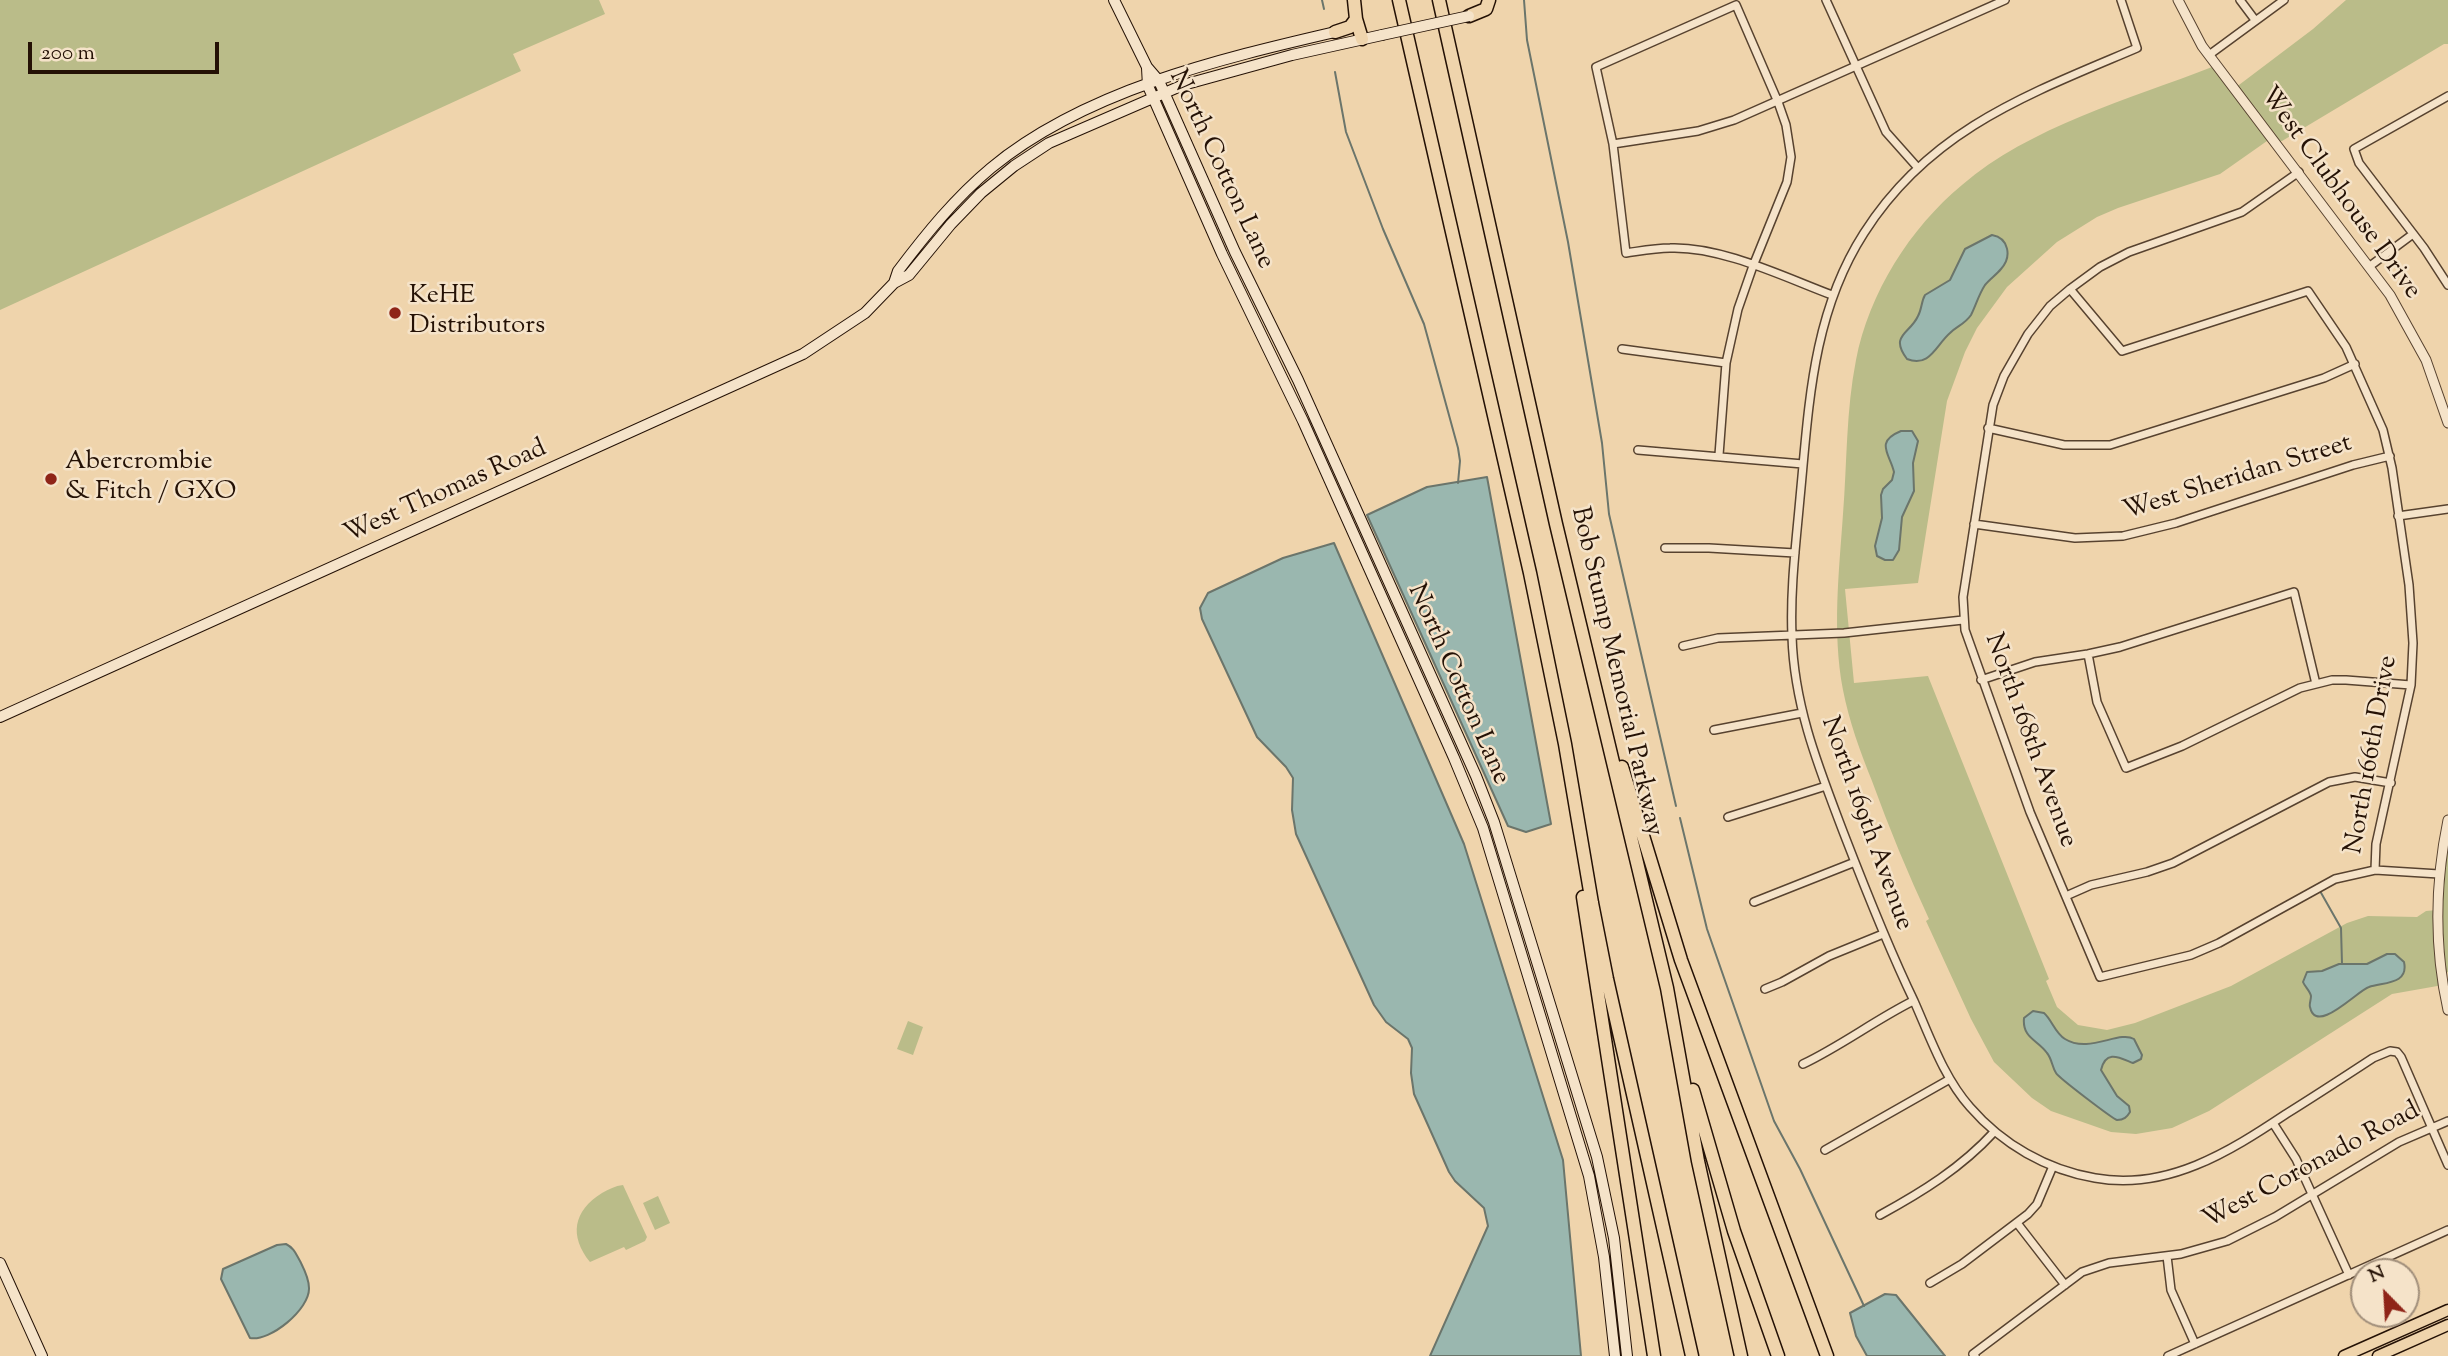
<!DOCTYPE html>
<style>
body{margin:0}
#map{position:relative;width:2448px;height:1356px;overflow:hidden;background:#efd4ac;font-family:"Sorts Mill Goudy",serif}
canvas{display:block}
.north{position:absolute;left:2350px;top:1258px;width:70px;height:70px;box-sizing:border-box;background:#f5e3c9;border:2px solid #a18f7b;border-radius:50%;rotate:336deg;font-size:19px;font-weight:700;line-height:28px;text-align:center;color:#241105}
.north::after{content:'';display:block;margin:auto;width:24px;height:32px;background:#8f2418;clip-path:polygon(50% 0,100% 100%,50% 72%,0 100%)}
.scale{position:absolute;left:28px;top:42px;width:191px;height:32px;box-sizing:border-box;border:4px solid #241105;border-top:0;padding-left:9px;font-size:21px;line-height:24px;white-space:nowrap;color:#241105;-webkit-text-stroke:5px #f5e3c9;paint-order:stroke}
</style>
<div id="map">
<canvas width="2448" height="1356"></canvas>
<div class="north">N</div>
<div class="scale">200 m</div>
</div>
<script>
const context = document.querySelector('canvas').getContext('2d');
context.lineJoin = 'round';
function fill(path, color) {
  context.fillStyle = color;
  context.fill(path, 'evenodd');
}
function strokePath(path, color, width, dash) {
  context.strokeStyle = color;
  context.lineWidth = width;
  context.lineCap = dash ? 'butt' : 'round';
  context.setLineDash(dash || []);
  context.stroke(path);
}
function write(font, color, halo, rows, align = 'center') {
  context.font = font + ' "Sorts Mill Goudy",serif';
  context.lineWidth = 5;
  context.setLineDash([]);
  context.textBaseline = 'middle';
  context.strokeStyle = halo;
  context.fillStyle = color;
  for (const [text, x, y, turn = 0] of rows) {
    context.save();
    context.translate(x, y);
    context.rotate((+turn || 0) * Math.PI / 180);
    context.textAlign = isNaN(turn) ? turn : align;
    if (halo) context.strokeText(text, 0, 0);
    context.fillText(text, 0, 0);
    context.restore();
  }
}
fill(new Path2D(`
 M0 0H599L605 14 513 54 521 71 0 310Z
 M2346 0H2448V44H2444L2282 141H2267L2220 174 2118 208 2097 217 2057 242 2007 287 1977 328 1965 352 1947 401 1918 583 1845 589 1854 683 1928 676 2049 979 2046 981 2057 1007 2078 1025 2107 1030 2135 1023 2231 986 2347 923 2368 916 2417 917 2426 911 2437 910 2448 828V972L2441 974 2443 985 2392 994 2209 1111 2172 1128 2136 1134 2111 1132 2051 1111 2032 1098 1994 1062 1971 1019 1926 921 1929 919C1908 874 1889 828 1872 781 1860 751 1849 721 1843 690 1832 631 1839 573 1843 514 1847 463 1846 410 1856 360 1869 293 1910 228 1962 185 2029 127 2130 99 2212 67L2231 91 2313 29Z
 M908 1021 923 1027 913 1055 897 1049Z
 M623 1185 647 1237 645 1241 626 1250 624 1247 590 1262C569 1236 573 1211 602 1193 609 1189 615 1186 623 1185Z
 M658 1196 670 1223 655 1230 643 1203Z`), '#babc89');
const water = new Path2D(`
 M1992 235C2009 238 2012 257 2001 269 1996 275 1990 279 1985 285 1979 294 1976 305 1971 315 1965 324 1957 326 1950 333 1936 345 1930 368 1907 359 1889 335 1910 334 1918 316 1922 309 1921 302 1925 295L1950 280 1965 249Z
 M1901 431H1912L1918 441 1913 463 1914 491 1902 517 1899 550 1893 560H1885L1877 556 1875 546 1882 518 1881 495 1883 489 1892 480 1894 472C1890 454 1874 442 1901 431Z
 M1487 477 1551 824 1526 832 1508 826 1367 515 1427 487Z
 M1334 543 1464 844 1563 1160 1581 1356H1430L1488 1226 1484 1208 1455 1181 1449 1172 1414 1094 1411 1073 1412 1048 1408 1039 1386 1022 1374 1005 1296 834 1292 810 1293 778 1286 767 1257 737 1202 619 1200 608 1208 593 1283 558Z
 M2387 954H2395L2404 962C2409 985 2383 982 2369 987 2358 990 2316 1036 2310 1007 2309 1004 2311 1000 2311 996 2310 991 2305 987 2303 982L2307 972 2322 971 2339 964H2367Z
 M2033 1011 2044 1013C2052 1020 2055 1033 2065 1039 2089 1054 2119 1030 2134 1039L2142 1055 2141 1059 2133 1063C2120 1058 2106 1049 2101 1070L2117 1096 2129 1106 2130 1112C2127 1117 2124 1120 2117 1120 2113 1119 2059 1078 2056 1073 2052 1067 2052 1059 2047 1053 2038 1040 2022 1038 2024 1018Z
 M286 1244C294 1248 296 1254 300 1261 304 1269 309 1278 309 1288 310 1309 270 1342 250 1338L221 1279 223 1269 277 1245Z
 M1885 1294 1896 1295 1945 1356H1867L1856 1336 1850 1313Z`);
fill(water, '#9ab7af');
strokePath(water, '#6b756b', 2);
strokePath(new Path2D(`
 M1322 0 1324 9
 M1524 0 1527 40 1568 242 1602 443 1609 514 1676 806
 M1335 72 1346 132 1383 229 1424 324 1458 448 1460 461 1458 483
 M1680 818 1707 929 1774 1121 1800 1169 1864 1306
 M2320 891 2341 928 2342 964`), '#6b756b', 2);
const minor = new Path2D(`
 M1826 0 1886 132 1918 168
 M2121 0 2137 48C2029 94 1930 129 1864 233 1812 314 1809 405 1800 498 1796 543 1790 590 1792 636 1794 707 1819 768 1844 834 1866 891 1888 947 1914 1001 1930 1037 1944 1078 1970 1107 2002 1144 2047 1170 2095 1178 2167 1191 2229 1152 2286 1114 2315 1096 2344 1077 2373 1058L2390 1051 2397 1052 2401 1057 2448 1165
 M2240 0 2255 20
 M2209 55 2284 0
 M2448 96 2354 149 2359 163 2424 248 2448 285
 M1613 144 1698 131 1734 120 2005 0
 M2299 172 2242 212 2129 252 2100 267 2070 289 2050 306 2028 334 2004 376 1993 405 1963 597 1965 630 2030 812 2100 977 2191 955 2219 943 2335 879 2375 870 2439 874
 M2370 266 2413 234
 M2070 289 2122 351 2308 291 2346 347 2383 430 2392 468 2409 585 2413 643 2411 685 2376 844 2375 870
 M1622 349 1726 363
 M1988 428 2064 445H2110L2324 378 2355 364
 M1638 450 1803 464
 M1719 455 1726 363 1738 309 1753 266 1787 182 1791 157 1786 125 1778 102 1736 5 1596 67 1613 144 1626 253C1640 251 1655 248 1670 248 1721 246 1784 277 1832 295
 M2398 516 2448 509
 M1974 524 2075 538 2123 536 2176 523 2353 465 2390 456
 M1665 548H1709L1795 553
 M1683 646 1718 638 1844 633 1963 620
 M2088 654 2097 702 2126 768 2182 746 2300 688 2332 680H2346L2411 685
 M1981 680 2035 662 2088 654 2120 647 2294 592 2316 684
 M1714 730 1802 713
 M1728 817 1826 786
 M2066 896 2091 885 2147 872 2173 863 2329 782 2355 777 2391 783
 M1754 902 1855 862
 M1765 989 1782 982 1829 956 1883 934
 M1803 1064C1841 1046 1875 1020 1913 1001
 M2273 1123 2296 1159 2349 1275
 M1825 1150 1950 1079
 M1880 1215C1922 1192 1961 1168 1994 1132
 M2017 1223 2065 1285
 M2167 1256 2171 1290 2195 1344
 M1930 1283 1962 1264 2028 1214 2037 1204 2053 1166
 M1975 1356 1973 1354 2082 1272 2109 1263 2181 1254 2227 1241 2275 1217 2399 1142 2448 1121
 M2168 1356 2448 1230`);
const tertiary = new Path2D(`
 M2178 0 2202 46 2390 295 2426 360 2448 423
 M2448 820C2435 883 2434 947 2448 1010`);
const secondary = new Path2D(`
 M1114 0 1147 67 1159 81 1235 252 1298 380 1476 776 1494 822 1597 1157 1614 1238 1627 1356
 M1147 68 1148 86 1222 254 1303 421 1454 758 1483 828 1589 1176 1604 1257 1615 1356
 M894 283 898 271C926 234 955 198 991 168 1084 91 1219 59 1335 32
 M0 717 803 354 865 313 894 283 909 275 951 224 981 193 1014 166 1049 143 1183 85 1292 55 1382 35
 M0 1263 42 1356`);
const primary = new Path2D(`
 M2344 1356 2448 1310
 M2378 1356 2448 1325`);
const motorway = new Path2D(`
 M1354 0 1356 19 1362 39
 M1399 0 1530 573 1565 744 1592 903 1607 979 1692 1356
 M1439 0 1556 524 1667 988 1698 1161 1741 1356
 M1469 16 1486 9 1489 0
 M1335 32 1350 27 1356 19
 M1622 767 1681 960 1827 1356
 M1583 897 1654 1356
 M1693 1090 1734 1231 1778 1356`);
strokePath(minor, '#57422f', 10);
strokePath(tertiary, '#57422f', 11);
strokePath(secondary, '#241105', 12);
strokePath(primary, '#241105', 13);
strokePath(motorway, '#241105', 15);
strokePath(minor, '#f5e3c9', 7);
strokePath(tertiary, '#f5e3c9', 9);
strokePath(secondary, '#f5e3c9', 10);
strokePath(primary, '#efd4ac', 10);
strokePath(motorway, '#efd4ac', 12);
const secondaryBridge = new Path2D(`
 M1382 35 1469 16`);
strokePath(secondaryBridge, '#241105', 12, []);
strokePath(secondaryBridge, '#f5e3c9', 10);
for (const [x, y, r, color] of [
 [395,313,7,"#8f2418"],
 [51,479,7,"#8f2418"]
]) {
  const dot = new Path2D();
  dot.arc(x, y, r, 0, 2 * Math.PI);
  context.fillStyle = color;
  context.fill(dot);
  strokePath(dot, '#f5e3c9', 2.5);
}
write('26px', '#241105', '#f5e3c9', [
 ["North Cotton Lane",1220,170,65],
 ["West Clubhouse Drive",2339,194,54],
 ["West Sheridan Street",2238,479,-17],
 ["West Thomas Road",446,493,-24],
 ["Bob Stump Memorial Parkway",1615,672,77],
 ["North Cotton Lane",1457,685,66],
 ["North 168th Avenue",2029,741,70],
 ["North 166th Drive",2373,755,-80],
 ["North 169th Avenue",1865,824,70],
 ["West Coronado Road",2312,1167,-28]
]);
write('26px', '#241105', '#f5e3c9', [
 ["KeHE",409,298],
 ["Distributors",409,328],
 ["Abercrombie",65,464],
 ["& Fitch / GXO",65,494]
], 'left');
</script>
